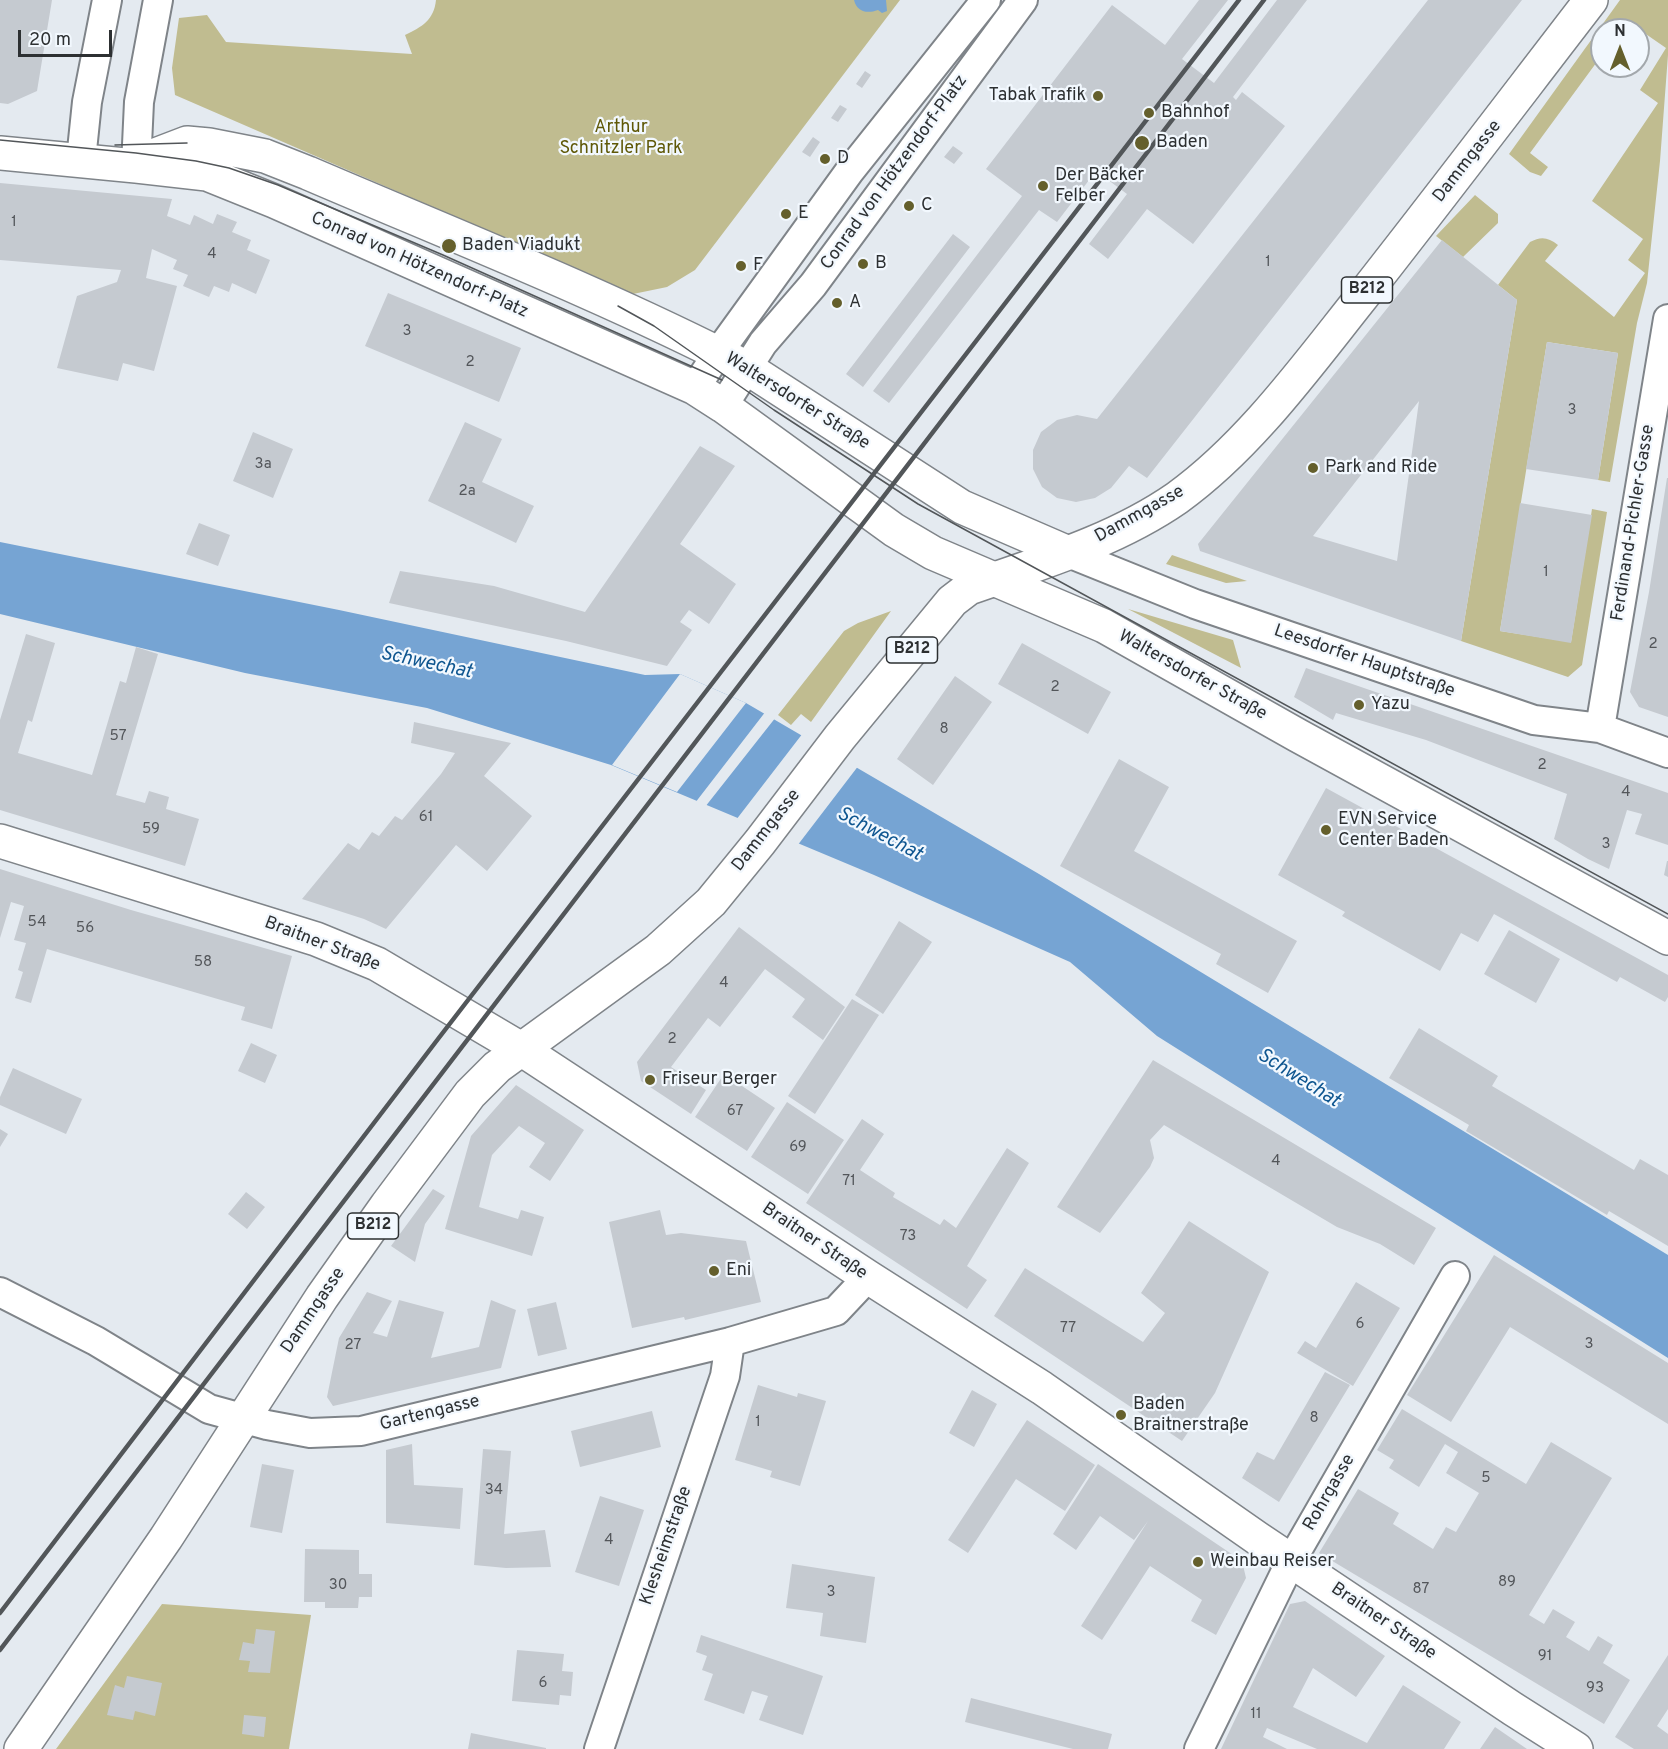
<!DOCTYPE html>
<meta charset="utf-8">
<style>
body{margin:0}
#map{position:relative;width:1668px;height:1749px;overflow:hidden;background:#e4eaf0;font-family:Overpass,sans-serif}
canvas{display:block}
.north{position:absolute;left:1590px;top:18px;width:60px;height:60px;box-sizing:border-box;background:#f2f8fe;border:2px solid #a3a8ac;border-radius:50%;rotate:0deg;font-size:16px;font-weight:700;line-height:24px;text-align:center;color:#2d3032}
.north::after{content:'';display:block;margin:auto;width:21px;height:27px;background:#645f2c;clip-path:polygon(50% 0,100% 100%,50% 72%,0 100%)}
.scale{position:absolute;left:18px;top:30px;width:94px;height:27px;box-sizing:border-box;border:3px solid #2d3032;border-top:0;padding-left:8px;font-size:18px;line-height:21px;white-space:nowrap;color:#2d3032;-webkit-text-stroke:4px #f2f8fe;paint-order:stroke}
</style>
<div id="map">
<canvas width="1668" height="1749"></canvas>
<div class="north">N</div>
<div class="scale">20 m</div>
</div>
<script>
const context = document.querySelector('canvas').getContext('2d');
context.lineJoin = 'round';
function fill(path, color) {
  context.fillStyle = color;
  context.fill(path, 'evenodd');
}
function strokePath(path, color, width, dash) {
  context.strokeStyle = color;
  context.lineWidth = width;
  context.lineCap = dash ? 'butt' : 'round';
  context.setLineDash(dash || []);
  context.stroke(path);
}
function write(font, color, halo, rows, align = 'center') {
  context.font = font + ' Overpass,sans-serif';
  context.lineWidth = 4.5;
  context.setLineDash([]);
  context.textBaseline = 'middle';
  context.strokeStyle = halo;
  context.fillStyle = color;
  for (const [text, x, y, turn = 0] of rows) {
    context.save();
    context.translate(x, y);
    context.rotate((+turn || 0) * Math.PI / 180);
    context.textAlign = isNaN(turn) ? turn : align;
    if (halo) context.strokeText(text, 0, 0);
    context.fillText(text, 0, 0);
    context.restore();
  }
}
fill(new Path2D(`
 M436 0H900L695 270 667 287 633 294 175 95 172 68 179 18 207 15 226 42 412 54 405 35C422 27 434 20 436 0Z
 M1620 0H1668V55L1660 161 1647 283 1637 323 1610 482 1598 480 1618 353 1547 342 1500 631 1571 642 1592 509 1607 512 1582 665 1568 677 1461 641 1517 300 1498 285 1530 242C1541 236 1548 237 1558 245L1545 261 1614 317 1645 273 1628 260 1643 239 1592 201 1658 103 1640 90 1666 48 1627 21 1620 30H1602V55L1530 153 1548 167 1541 176 1530 172 1509 154Z
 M1475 195 1498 214V223L1463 257 1436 236Z
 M1172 555 1247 581 1226 583 1166 564Z
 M1128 609 1233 640 1241 668Z
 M891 611 811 722 801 714 791 725 778 715 844 631 858 623Z
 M162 1604 311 1615 289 1749H56Z`), '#c0bc90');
fill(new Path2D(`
 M854 0H886L887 11 882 13 878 10C867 14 857 12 854 0Z
 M0 542 339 610 645 675 680 674 746 703 1039 874 1668 1255V1358L1157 1036 1070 962 874 875 611 765 427 708 245 673 0 614Z`), '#76a4d3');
fill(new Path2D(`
 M680 674 746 703 677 792 612 765Z
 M766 711 776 717 705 807 695 803Z
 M803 733 859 765 797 846 736 820Z`), '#e4eaf0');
fill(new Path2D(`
 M0 0H52L37 91 8 104 0 103Z
 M1199 0H1228L1182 59 1214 83 1277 0H1307L1233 97 1236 100 1242 92 1285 126 1193 244 1147 209 1108 259 1089 244 1127 194 1096 171 1057 222 1039 210 889 403 873 391 1022 196 986 169 1112 5 1165 45Z
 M1428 0H1522L1147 478 1129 466 1111 488 1095 498 1076 502 1057 498 1042 487 1033 469V450L1041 432 1057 420 1077 415 1097 419Z
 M865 71 871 75 862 88 856 84Z
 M840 105 847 109 838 122 831 118Z
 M813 137 820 142 810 157 802 152Z
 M953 146 963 153 954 164 944 157Z
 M0 183 172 199 167 216 190 225 194 215 213 224 217 214 237 222 232 232 251 240 247 250 270 260 256 294 232 283 229 292 214 286 209 297 183 286 188 275 173 269 177 260 152 249 146 278 177 286 154 371 123 363 118 381 57 368 77 296 117 282 121 270 0 260Z
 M953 234 970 247 863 387 846 374Z
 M1442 240 1517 300 1461 641 1200 551 1198 544ZM1419 401 1397 561 1313 536Z
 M388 293 521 348 499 402 365 346Z
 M1547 342 1618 353 1598 480 1526 469Z
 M465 422 502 439 482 482 534 506 516 543 428 501Z
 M253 432 293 449 273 498 233 481Z
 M700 446 735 466 680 544 736 584 709 624 689 610 680 622 692 630 667 666 566 641 389 603 400 571 494 586 585 612Z
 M1667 478H1668V717L1639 707 1630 692 1649 592Z
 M1520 503 1592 515 1571 643 1500 631Z
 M199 523 230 535 218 566 186 554Z
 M26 634 55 643 32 722 28 720 18 753 92 775 120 681 126 683 136 647 158 654 116 795 145 803 149 791 169 797 166 809 199 819 185 866 0 810V720Z
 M1022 643 1111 692 1088 734 998 684Z
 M1306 668 1668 793V845L1635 834 1642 814 1627 810 1609 869 1588 859 1554 839 1567 794 1426 740 1336 713 1333 720 1294 697Z
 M955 676 992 702 933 785 897 759Z
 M414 722 511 743 484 776 532 816 487 871 456 845 386 929 364 919 302 899 348 843 359 850 372 832 379 836 395 816 402 820 441 774 455 753 411 743Z
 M1119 759 1169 787 1134 851 1297 941 1268 993 1216 964 1221 954 1060 866Z
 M1326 788 1668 975V997L1665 1002 1620 977 1617 982 1494 914 1478 942 1461 933 1440 971 1342 916 1345 912 1278 875Z
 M1667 861H1668V877L1664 875Z
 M0 869 131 910 292 956 272 1029 241 1020 245 1007 47 949 31 1003 15 998 23 972 18 970 26 943 14 940 24 906 11 902 0 938Z
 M899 921 932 942 883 1014 855 995Z
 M739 927 845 1007 823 1040 792 1017 805 999 765 969 720 1027 708 1018 671 1067 706 1090 691 1114 641 1081 637 1062Z
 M1509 930 1560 959 1536 1003 1484 974Z
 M852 999 879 1015 815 1114 788 1096Z
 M1419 1028 1498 1076 1492 1086 1634 1170 1640 1159 1668 1175V1246L1609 1211 1607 1215 1466 1131 1469 1125 1389 1078Z
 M251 1043 277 1055 265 1083 238 1071Z
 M1153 1060 1436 1228 1414 1265 1380 1244 1337 1227 1164 1125 1150 1140 1154 1158 1150 1167 1100 1233 1057 1207Z
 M13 1068 82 1099 66 1134 0 1105V1097Z
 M724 1074 775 1108 747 1151 695 1117Z
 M516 1085 584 1130 550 1181 529 1167 545 1143 519 1126 492 1155 479 1207 518 1219 521 1210 544 1217 532 1256 445 1229 471 1136Z
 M787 1102 844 1140 808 1194 751 1157Z
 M862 1119 884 1134 860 1170 895 1193 893 1197 940 1225 944 1219 956 1228 1007 1148 1029 1163 967 1266 987 1280 967 1309 806 1203Z
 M0 1129 8 1134 0 1147Z
 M433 1189 445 1196 425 1224 415 1262 391 1246Z
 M246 1192 265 1207 247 1229 228 1214Z
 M660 1210 666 1235 681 1233 746 1241 761 1302 685 1320 684 1317 632 1328 609 1222Z
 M1189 1221 1269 1272 1215 1393 1182 1441 994 1316 1025 1268 1143 1342 1165 1313 1141 1293Z
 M1494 1255 1668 1363V1424L1510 1327 1451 1422 1407 1395Z
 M1356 1282 1400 1308 1353 1386 1297 1353 1305 1341 1316 1348Z
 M367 1292 392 1301 373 1333 387 1337 399 1300 444 1312 431 1358 479 1347 491 1300 516 1310 501 1368 333 1406 327 1397 339 1338Z
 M556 1302 567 1349 538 1356 527 1309Z
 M1325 1372 1350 1385 1279 1502 1242 1478 1257 1452 1274 1460Z
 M758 1385 797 1397 798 1393 826 1401 800 1486 770 1477 772 1471 735 1460Z
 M972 1390 997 1404 974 1447 949 1433Z
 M1402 1409 1526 1484 1551 1442 1612 1478 1529 1615 1544 1624 1553 1609 1575 1622 1566 1637 1589 1651 1598 1636 1613 1645 1603 1663 1630 1680 1604 1724 1319 1553 1358 1489 1399 1513 1393 1524 1433 1549 1446 1527 1456 1532 1479 1493 1446 1473 1458 1452 1445 1444 1419 1487 1389 1468 1394 1460 1377 1450Z
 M652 1411 661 1447 580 1467 571 1431Z
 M1027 1420 1095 1465 1065 1511 1016 1479 968 1553 948 1540Z
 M412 1444 414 1485 463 1488 460 1529 386 1523V1450Z
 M483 1449 511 1451 504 1534 545 1530 551 1567 506 1568 474 1565Z
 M262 1464 294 1470 282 1533 250 1527Z
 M1098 1464 1242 1561 1246 1578 1216 1635 1191 1621 1202 1600 1150 1566 1102 1640 1081 1626 1148 1521 1134 1540 1100 1516 1076 1550 1053 1534Z
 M600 1496 644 1510 619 1586 575 1572Z
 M305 1549 359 1550V1574H372V1597H359L358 1608H325V1602H304Z
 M792 1564 875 1577 866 1643 820 1636 823 1613 786 1608Z
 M1305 1601 1385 1656 1356 1697 1313 1668 1293 1707 1367 1743 1403 1685 1461 1722 1444 1749H1317L1267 1728 1263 1737 1287 1749H1221L1290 1604Z
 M256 1629 275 1631 270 1673 248 1672 250 1661 239 1660 243 1642 254 1644Z
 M701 1635 823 1676 803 1735 759 1720 768 1696 752 1691 744 1714 704 1700 713 1674 702 1670 707 1656 696 1652Z
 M517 1650 564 1654 562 1671 573 1672 571 1696 560 1695 559 1705 512 1701Z
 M1668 1655V1709L1657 1726 1668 1734V1749H1634L1615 1737Z
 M127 1676 162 1683 155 1716 135 1711 133 1720 107 1715 115 1685 124 1688Z
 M971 1698 1112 1734 1108 1749H1073L965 1722Z
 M244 1715 266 1717 264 1737 242 1734Z
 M1495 1727 1527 1749H1480Z
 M471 1733 546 1748V1749H468Z`), '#c5cad0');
const minor = new Path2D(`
 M81 160 87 102 107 0
 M136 166 139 102 158 0
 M695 388 718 353 849 172 986 0
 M723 406 763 343 813 285 1023 0
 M1066 552 1195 604 1534 720 1600 728 1668 753
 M1600 728 1668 319
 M0 1292 96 1341 209 1409 267 1425 310 1433 361 1431 730 1342 836 1311 868 1277
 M599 1749 725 1376 730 1342
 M1199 1749 1291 1561 1455 1276`);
const tertiary = new Path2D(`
 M0 153 136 166 207 174 274 201 695 388 723 406 894 530 933 553 1104 626 1297 735 1668 938
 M136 166 153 156 187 143 209 145 265 156 308 173C455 236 605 295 747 368L962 507 1066 552
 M0 841 316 939 377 964 521 1049`);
const secondary = new Path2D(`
 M521 1049 868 1277 1042 1388 1257 1538 1513 1709 1576 1749`);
const primary = new Path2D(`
 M21 1749 166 1538 322 1297 387 1205 470 1094 497 1067 658 950 711 902 760 842 840 737 952 601 969 588C1040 563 1115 541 1177 498 1249 446 1306 367 1361 298 1438 200 1514 100 1591 0`);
strokePath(minor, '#7f8489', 32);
strokePath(tertiary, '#7f8489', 36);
strokePath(secondary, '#7f8489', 36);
strokePath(primary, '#7f8489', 36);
strokePath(minor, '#fff', 28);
strokePath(tertiary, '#fff', 33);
strokePath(secondary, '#fff', 33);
strokePath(primary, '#fff', 33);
strokePath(new Path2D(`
 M0 140 136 153 196 161 229 168 278 185 443 255 722 380
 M115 145 187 143
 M618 306 654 326 774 410 918 504 1668 914`), '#525659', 1.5);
strokePath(new Path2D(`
 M0 1613 438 1039 1239 0
 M0 1650 1264 0`), '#525659', 4.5);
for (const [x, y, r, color] of [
 [1098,96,6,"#645f2c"],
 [1149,113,6,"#645f2c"],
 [1142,143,8,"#645f2c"],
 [825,159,6,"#645f2c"],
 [1043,186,6,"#645f2c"],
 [909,206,6,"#645f2c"],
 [786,214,6,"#645f2c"],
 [449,246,8,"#645f2c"],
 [863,264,6,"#645f2c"],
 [741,266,6,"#645f2c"],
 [837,303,6,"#645f2c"],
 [1313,468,6,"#645f2c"],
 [1359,705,6,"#645f2c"],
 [1326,830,6,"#645f2c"],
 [650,1080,6,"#645f2c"],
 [714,1271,6,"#645f2c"],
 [1121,1415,6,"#645f2c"],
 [1198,1562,6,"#645f2c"]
]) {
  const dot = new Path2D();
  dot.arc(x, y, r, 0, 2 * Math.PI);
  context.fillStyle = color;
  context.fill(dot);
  strokePath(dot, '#f2f8fe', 2);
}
write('15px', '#53565a', null, [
 ["1",14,223],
 ["4",212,255],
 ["1",1268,263],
 ["3",407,332],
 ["2",470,363],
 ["3",1572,411],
 ["3a",263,465],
 ["2a",467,492],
 ["1",1546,573],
 ["2",1653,645],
 ["2",1055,688],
 ["8",944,730],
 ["57",118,737],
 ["2",1542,766],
 ["4",1626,793],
 ["61",426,818],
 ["59",151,830],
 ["3",1606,845],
 ["54",37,923],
 ["56",85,929],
 ["58",203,963],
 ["4",724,984],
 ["2",672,1040],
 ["67",735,1112],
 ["69",798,1148],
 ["4",1276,1162],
 ["71",849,1182],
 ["73",908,1237],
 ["6",1360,1325],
 ["77",1068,1329],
 ["3",1589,1345],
 ["27",353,1346],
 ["8",1314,1419],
 ["1",758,1423],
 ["5",1486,1479],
 ["34",494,1491],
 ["4",609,1541],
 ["89",1507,1583],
 ["30",338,1586],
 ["87",1421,1590],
 ["3",831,1593],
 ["91",1545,1657],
 ["6",543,1684],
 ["93",1595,1689],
 ["11",1256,1715]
]);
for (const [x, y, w] of [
 [1367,290,51],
 [912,650,51],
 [373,1226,51]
]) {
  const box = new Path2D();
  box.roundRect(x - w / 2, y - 13, w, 26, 4.5);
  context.fillStyle = '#f2f8fe';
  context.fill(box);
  strokePath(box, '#2d3032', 1.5);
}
write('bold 16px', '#2d3032', null, [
 ["B212",1367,290],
 ["B212",912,650],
 ["B212",373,1226]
]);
write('18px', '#2d3032', '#f2f8fe', [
 ["Tabak Trafik",1086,96,"right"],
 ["Bahnhof",1161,113],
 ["Baden",1156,143],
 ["D",837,159],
 ["Der Bäcker",1055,176],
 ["Felber",1055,197],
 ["C",921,206],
 ["E",798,214],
 ["Baden Viadukt",462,246],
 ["B",875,264],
 ["F",753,266],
 ["A",849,303],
 ["Park and Ride",1325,468],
 ["Yazu",1371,705],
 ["EVN Service",1338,820],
 ["Center Baden",1338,841],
 ["Friseur Berger",662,1080],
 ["Eni",726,1271],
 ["Baden",1133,1405],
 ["Braitnerstraße",1133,1426],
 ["Weinbau Reiser",1210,1562]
], 'left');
write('18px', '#5f5807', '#f2f8fe', [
 ["Arthur",621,128],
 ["Schnitzler Park",621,149]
]);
write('18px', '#2d3032', '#f2f8fe', [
 ["Dammgasse",1468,162,-52],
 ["Conrad von Hötzendorf-Platz",895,173,-54],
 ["Conrad von Hötzendorf-Platz",419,266,24],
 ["Waltersdorfer Straße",797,402,32],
 ["Dammgasse",1140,515,-29],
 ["Ferdinand-Pichler-Gasse",1634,523,-81],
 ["Leesdorfer Hauptstraße",1364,662,19],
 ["Waltersdorfer Straße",1192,676,29],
 ["Dammgasse",767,831,-52],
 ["Braitner Straße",322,945,21],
 ["Braitner Straße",814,1242,34],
 ["Dammgasse",314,1311,-56],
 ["Gartengasse",430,1414,-14],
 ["Rohrgasse",1330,1493,-60],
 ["Klesheimstraße",667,1546,-71],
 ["Braitner Straße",1383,1622,34]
]);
write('italic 20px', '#0f5690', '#f2f8fe', [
 ["Schwechat",426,664,12],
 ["Schwechat",879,835,28],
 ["Schwechat",1298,1079,32]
]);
</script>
